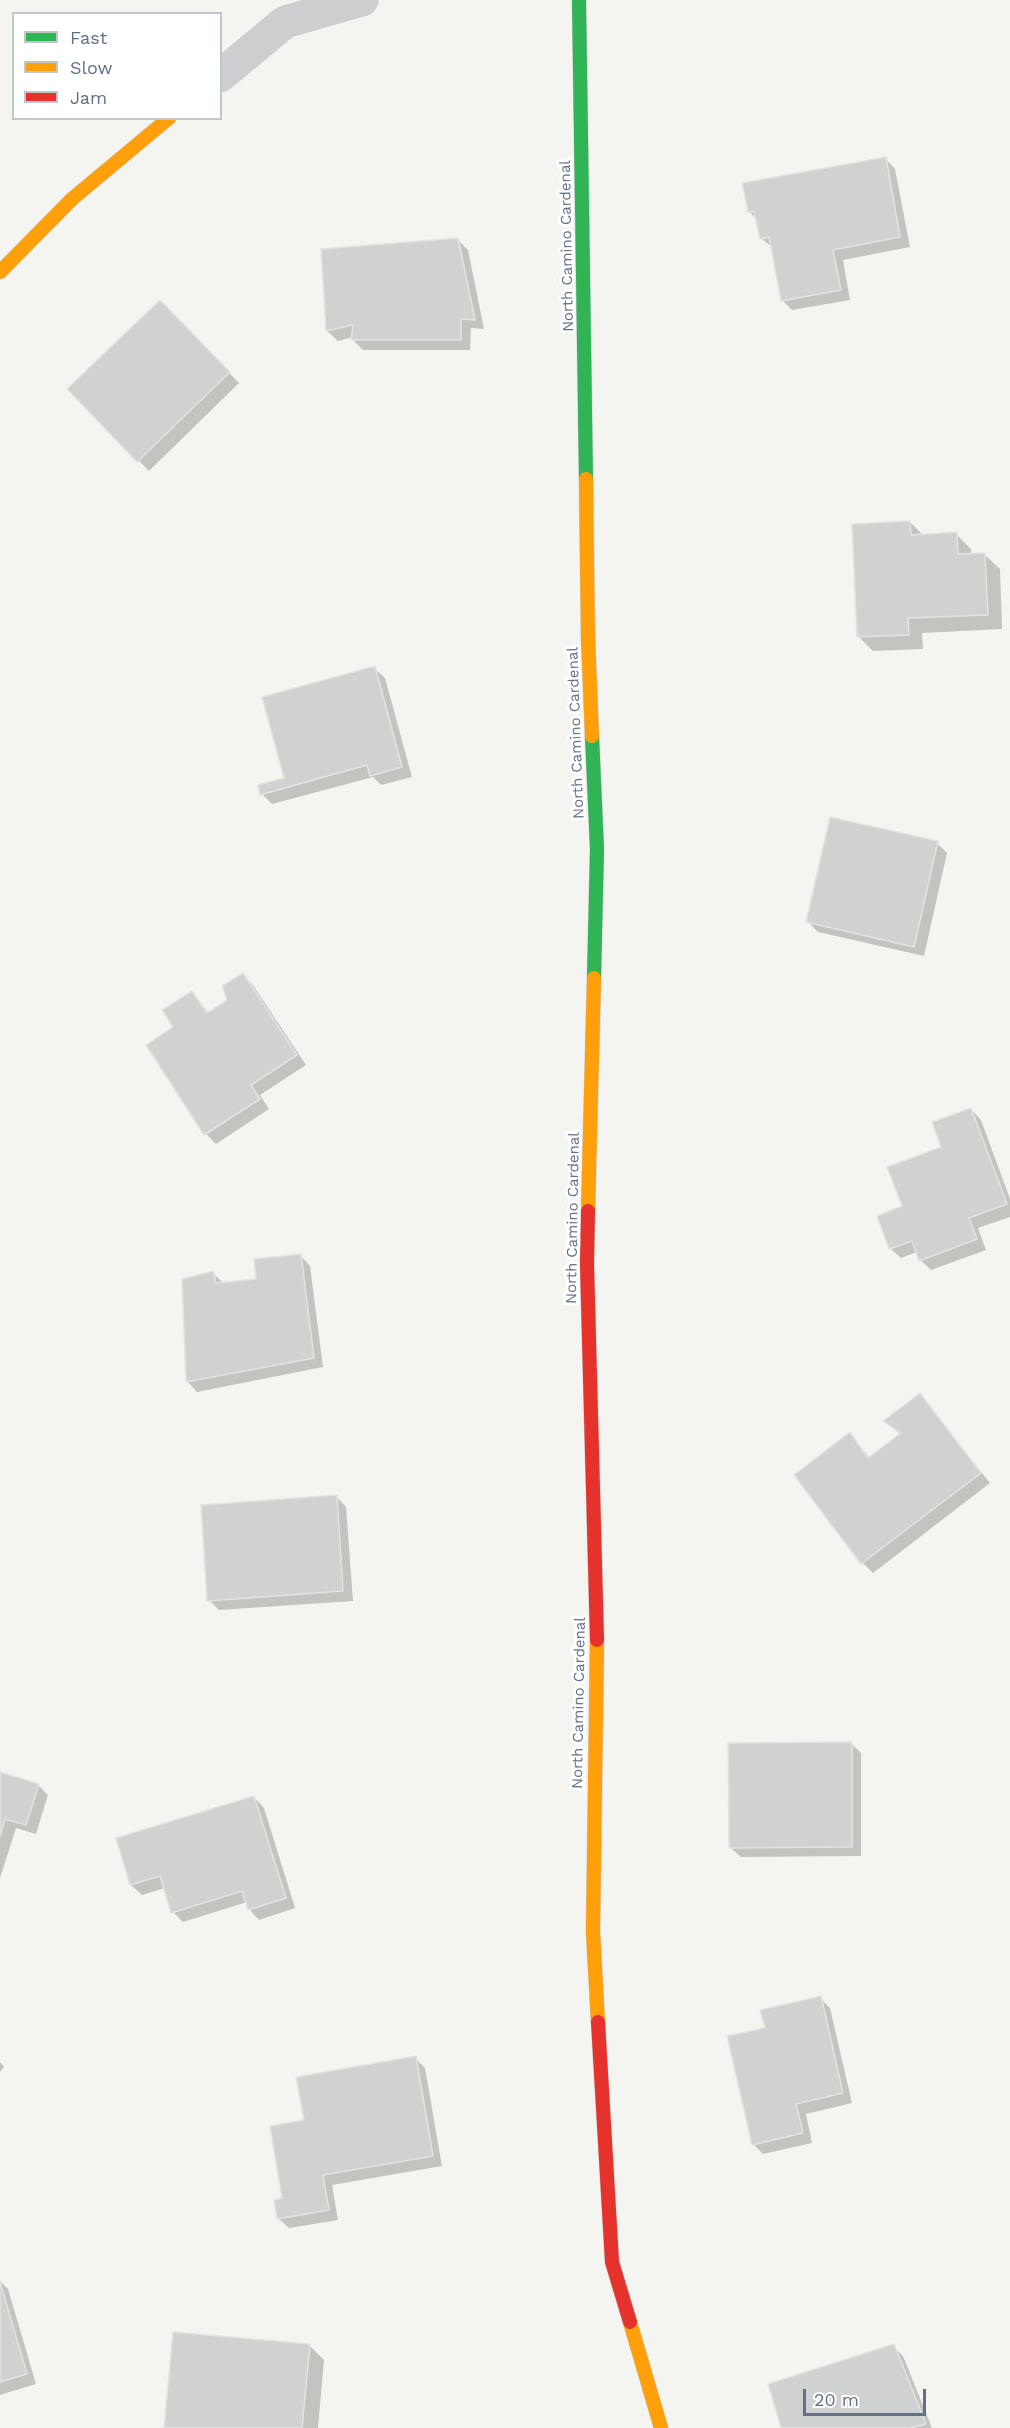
<!DOCTYPE html>
<style>
body{margin:0}
#map{position:relative;width:1010px;height:2428px;overflow:hidden;background:#f4f4f1;font-family:"Work Sans",sans-serif}
canvas{display:block}
.legend{position:absolute;left:12px;top:12px;width:210px;height:108px;box-sizing:border-box;background:#fff;border:2px solid #c0c6ce;margin:0;padding:8px 10px;list-style:none;font-size:18px;color:#627184}
.legend li{display:flex;align-items:center;gap:12px;height:30px}
.legend b{width:30px;border:2px solid #c0c6ce}
.scale{position:absolute;left:803px;top:2389px;width:123px;height:27px;box-sizing:border-box;border:3px solid #627184;border-top:0;padding-left:8px;font-size:18px;line-height:21px;white-space:nowrap;color:#627184;-webkit-text-stroke:4px #fff;paint-order:stroke}
</style>
<div id="map">
<canvas width="1010" height="2428"></canvas>
<ul class="legend">
<li><b style="height:8px;background:#30b455"></b>Fast</li>
<li><b style="height:8px;background:#ff9f0a"></b>Slow</li>
<li><b style="height:8px;background:#e5322d"></b>Jam</li>
</ul>
<div class="scale">20 m</div>
</div>
<script>
const context = document.querySelector('canvas').getContext('2d');
context.lineJoin = 'round';
function fill(path, color) {
  context.fillStyle = color;
  context.fill(path, 'evenodd');
}
function strokePath(path, color, width, dash) {
  context.strokeStyle = color;
  context.lineWidth = width;
  context.lineCap = dash ? 'butt' : 'round';
  context.setLineDash(dash || []);
  context.stroke(path);
}
function write(font, color, halo, rows, align = 'center') {
  context.font = font + ' "Work Sans",sans-serif';
  context.lineWidth = 6;
  context.setLineDash([]);
  context.textBaseline = 'middle';
  context.strokeStyle = halo;
  context.fillStyle = color;
  for (const [text, x, y, turn = 0] of rows) {
    context.save();
    context.translate(x, y);
    context.rotate((+turn || 0) * Math.PI / 180);
    context.textAlign = isNaN(turn) ? turn : align;
    if (halo) context.strokeText(text, 0, 0);
    context.fillText(text, 0, 0);
    context.restore();
  }
}
fill(new Path2D(`
 M885 158 895 169 910 247 843 260 850 300 792 310 782 300 773 248 761 238 757 220 749 211Z
 M457 239 468 250 484 329 471 328 470 350H363L353 340V337L338 341 327 331 322 250Z
 M160 302 239 383 149 471 69 389Z
 M910 522 923 535 956 534 971 549V555H985L1000 569 1002 629 922 633 923 649 873 651 858 636Z
 M374 668 385 678 412 777 381 785 373 777 272 804 262 794 286 779Z
 M937 843 947 853 924 956 818 932 807 921Z
 M243 975 253 985 306 1065 260 1095 269 1109 216 1144 206 1134 175 1027 192 993 209 1013 228 1000Z
 M971 1109 981 1120 1010 1199V1217L978 1228 986 1250 931 1270 920 1260 917 1252 901 1258 890 1248 904 1207Z
 M300 1255 310 1266 323 1367 197 1392 187 1381 213 1273 224 1284 258 1280Z
 M920 1395 990 1483 873 1573 863 1563 849 1434 870 1458 901 1435 886 1422Z
 M336 1496 346 1507 353 1601 219 1610 209 1600Z
 M851 1743 861 1753V1856L741 1857 730 1847Z
 M0 1774 38 1785 48 1795 36 1834 16 1828 0 1878Z
 M254 1797 264 1808 295 1908 259 1920 249 1909 247 1902 183 1922 173 1912 165 1888 142 1895 131 1885Z
 M820 1998 830 2008 852 2103 806 2114 812 2143 763 2154 753 2144 766 2029Z
 M415 2058 425 2068 442 2166 332 2185 338 2220 289 2228 278 2218 305 2121Z
 M0 2062 4 2067 0 2072Z
 M0 2281 8 2289 36 2384 0 2395Z
 M309 2345 324 2360 318 2428H166Z
 M893 2346 903 2356 932 2428H782Z`), '#0003');
const building = new Path2D(`
 M886 157 900 237 833 250 841 290 781 301 769 237 760 239 754 211 748 212 742 183Z
 M458 238 475 320 461 319V340H351L353 325 326 331 321 249Z
 M160 300 230 372 137 462 67 389Z
 M910 521 911 535 957 532 958 554 985 553 988 615 908 618 909 635 857 637 852 524Z
 M375 666 402 767 370 776 367 765 260 795 258 785 284 778 262 697Z
 M830 817 938 841 914 947 806 922Z
 M243 973 297 1055 251 1085 260 1099 204 1135 146 1045 173 1027 162 1010 192 991 207 1013 227 1000 222 986Z
 M971 1108 1007 1204 969 1218 977 1239 919 1261 912 1241 889 1249 877 1216 902 1206 887 1167 941 1147 932 1122Z
 M301 1254 314 1358 186 1382 182 1279 213 1271 216 1283 256 1279 254 1259Z
 M920 1393 981 1473 861 1564 794 1475 850 1432 868 1458 901 1433 883 1421Z
 M337 1495 343 1591 207 1601 201 1505Z
 M852 1742V1847L729 1848 728 1743Z
 M0 1772 39 1784 26 1825 5 1819 0 1836Z
 M254 1796 286 1898 248 1910 242 1891 171 1913 160 1876 130 1885 116 1838Z
 M821 1996 843 2093 796 2104 803 2133 752 2145 727 2036 765 2028 760 2010Z
 M416 2056 433 2156 323 2175 329 2210 277 2219 274 2200 282 2198 270 2126 304 2120 296 2077Z
 M0 2282 27 2374 0 2382Z
 M173 2332 310 2344 302 2428H164Z
 M894 2344 926 2424 910 2428H781L768 2384Z`);
fill(building, '#d0d1d1');
strokePath(building, '#e3e3e1', 1.5);
const fast = new Path2D(`
 M579 0 586 479
 M592 736 597 849 594 978`);
const slow = new Path2D(`
 M0 272 72 199 169 118
 M586 479 588 638 592 736
 M588 1211 594 978
 M597 1640 593 1932 598 2022
 M630 2322 661 2428`);
const jam = new Path2D(`
 M588 1211 587 1264 597 1640
 M598 2022 612 2262 630 2322`);
strokePath(fast, '#cfd1d1', 15);
strokePath(slow, '#cfd1d1', 15);
strokePath(jam, '#cfd1d1', 15);
strokePath(new Path2D(`
 M220 76 285 22 362 0`), '#cdcecf', 33);
strokePath(fast, '#30b455', 14);
strokePath(slow, '#ff9f0a', 14);
strokePath(jam, '#e5322d', 14);
write('15px', '#627184', '#fff', [
 ["North Camino Cardenal",567,246,-91],
 ["North Camino Cardenal",576,733,-92],
 ["North Camino Cardenal",573,1218,-89],
 ["North Camino Cardenal",579,1703,-89]
]);
</script>
